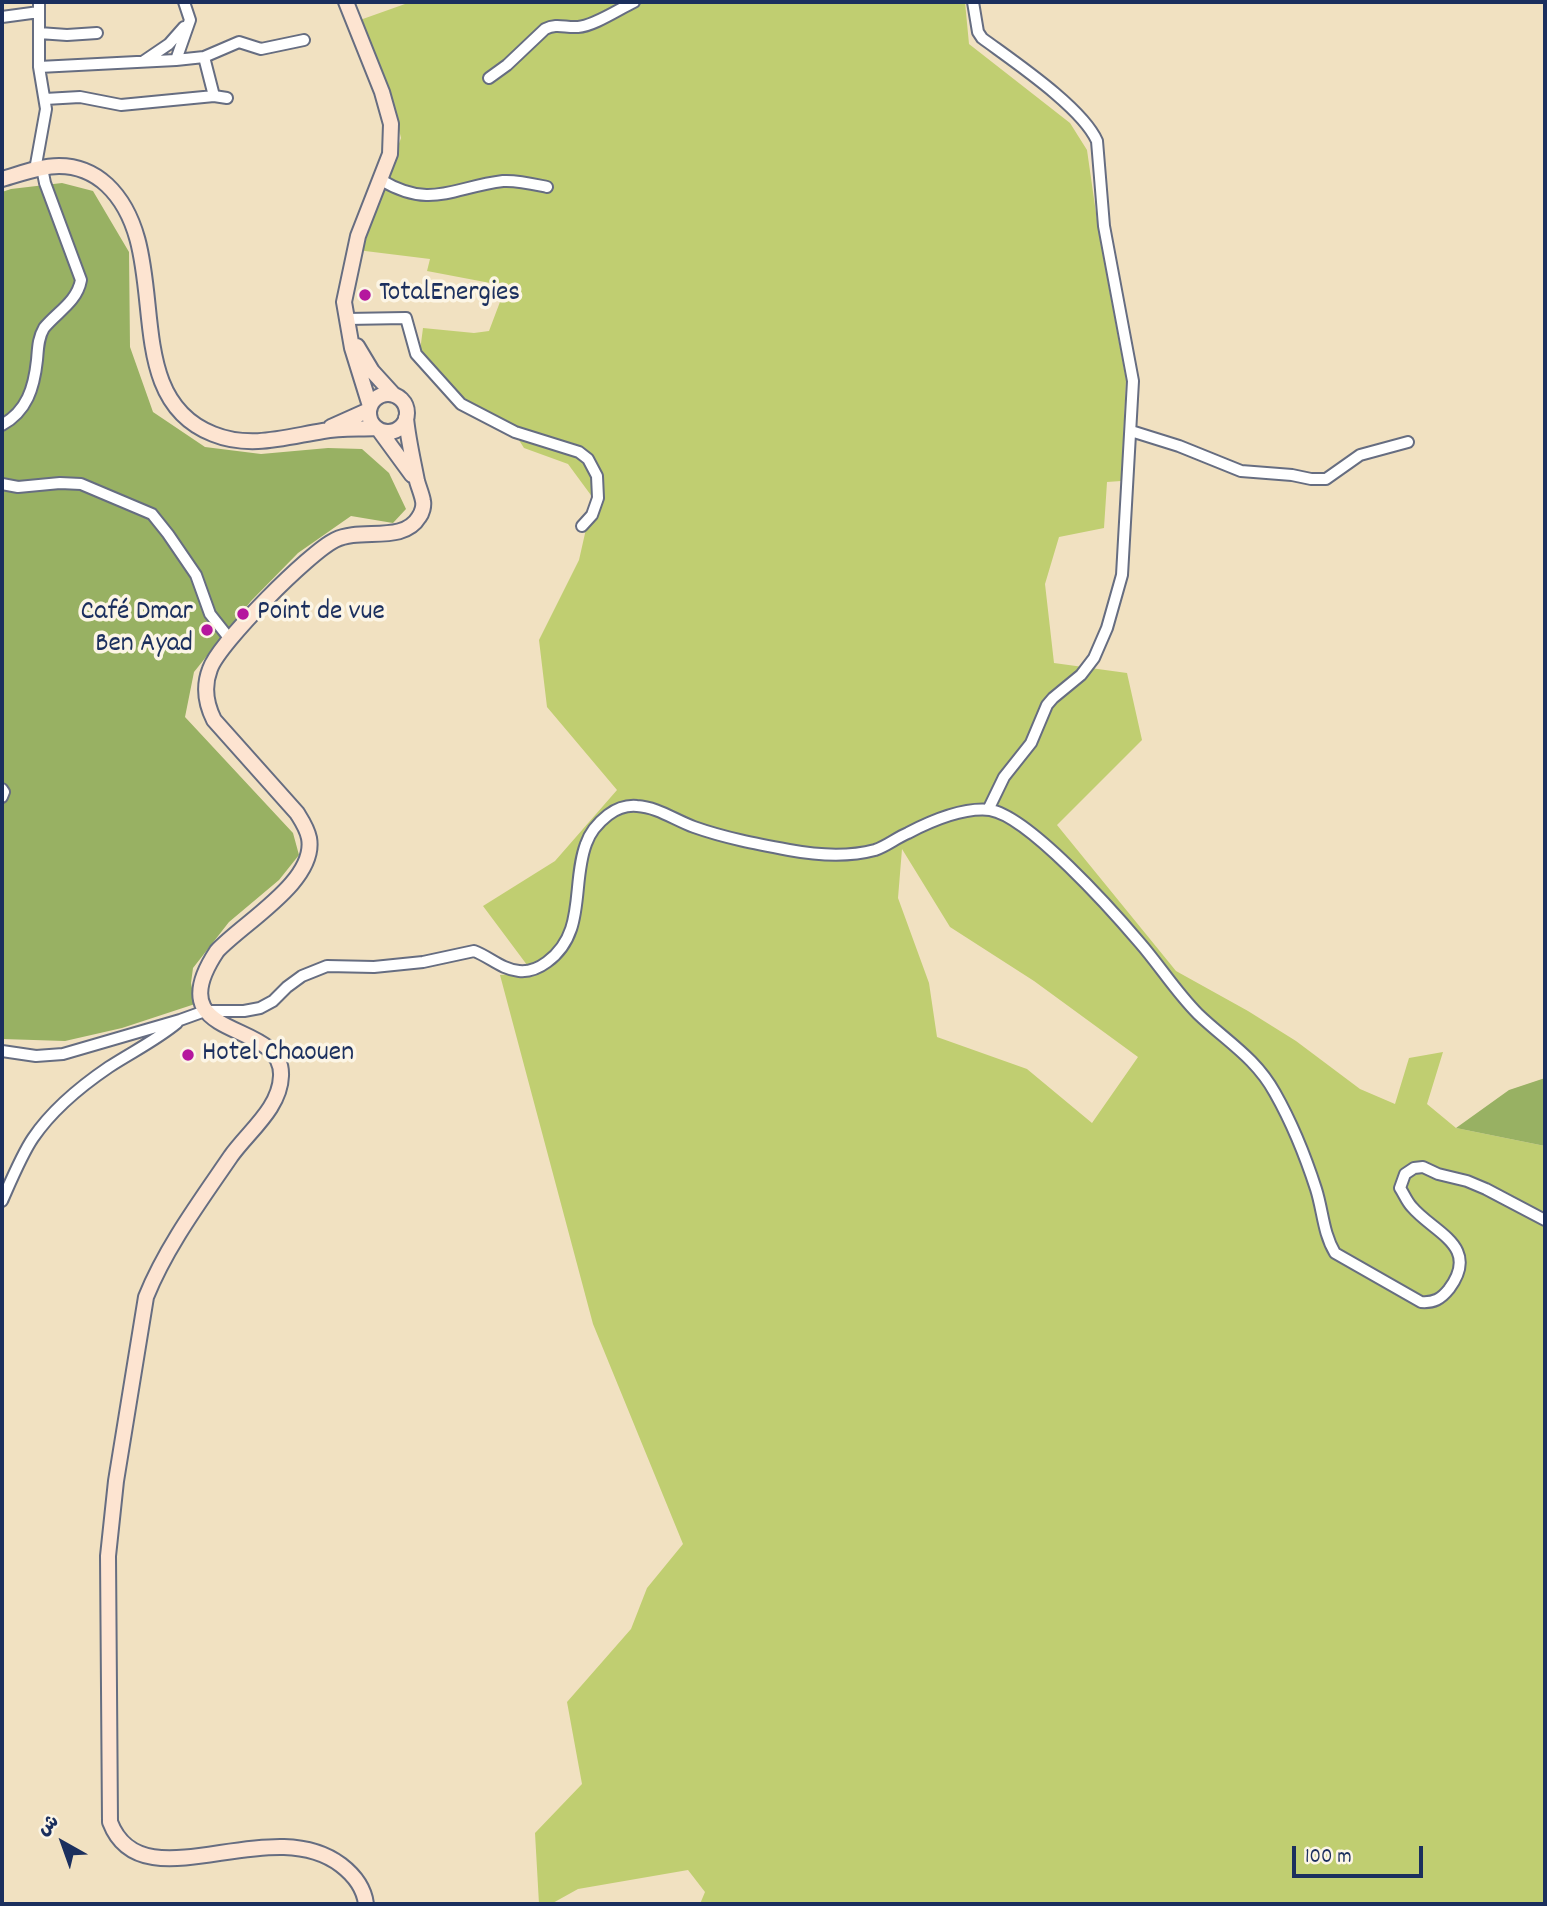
<!DOCTYPE html>
<meta charset="utf-8">
<style>
body{margin:0}
#map{position:relative;width:1547px;height:1906px;overflow:hidden;background:#f1e1c1;font-family:Dekko,"Playpen Sans Arabic",sans-serif}
canvas{display:block}
.frame{position:absolute;inset:0;border:4px solid #1b2f5e;pointer-events:none}
.north{position:absolute;left:28px;top:1808px;width:70px;height:70px;-webkit-text-stroke:5px #fcf5e5;paint-order:stroke;rotate:320deg;font-size:19px;font-weight:700;line-height:28px;text-align:center;color:#1b2f5e}
.north::after{content:'';display:block;margin:auto;width:24px;height:32px;background:#1b2f5e;clip-path:polygon(50% 0,100% 100%,50% 72%,0 100%)}
.scale{position:absolute;left:1292px;top:1846px;width:131px;height:32px;box-sizing:border-box;border:4px solid #1b2f5e;border-top:0;padding-left:9px;font-size:21px;line-height:24px;white-space:nowrap;color:#1b2f5e;-webkit-text-stroke:5px #fcf5e5;paint-order:stroke}
</style>
<div id="map">
<canvas width="1547" height="1906"></canvas>
<div class="frame"></div>
<div class="north">ش</div>
<div class="scale">100 m</div>
</div>
<script>
const context = document.querySelector('canvas').getContext('2d');
context.lineJoin = 'round';
function fill(path, color) {
  context.fillStyle = color;
  context.fill(path, 'evenodd');
}
function strokePath(path, color, width, dash) {
  context.strokeStyle = color;
  context.lineWidth = width;
  context.lineCap = dash ? 'butt' : 'round';
  context.setLineDash(dash || []);
  context.stroke(path);
}
function write(font, color, halo, rows, align = 'center') {
  context.font = font + ' Dekko,sans-serif';
  context.lineWidth = 7;
  context.setLineDash([]);
  context.textBaseline = 'middle';
  context.strokeStyle = halo;
  context.fillStyle = color;
  for (const [text, x, y, turn = 0] of rows) {
    context.save();
    context.translate(x, y);
    context.rotate((+turn || 0) * Math.PI / 180);
    context.textAlign = isNaN(turn) ? turn : align;
    if (halo) context.strokeText(text, 0, 0);
    context.fillText(text, 0, 0);
    context.restore();
  }
}
fill(new Path2D(`
 M405 2H965L969 44 1070 123 1087 150 1099 234 1126 380 1121 481 1107 482 1104 528 1059 537 1045 584 1054 663 1127 673 1142 740 1057 825 1176 971 1248 1011 1296 1041 1360 1089 1395 1104 1409 1058 1443 1052 1427 1104 1456 1128 1545 1146V1904H700L705 1892 688 1870 578 1889 551 1904H539L535 1833 582 1784 567 1702 631 1629 647 1588 683 1544 593 1324 500 975 533 973 483 906 555 861 617 790 547 707 539 640 579 560 593 498 568 464 524 448 506 420 461 402 420 351 423 328 474 333 489 331 506 286 427 271 430 259 357 250 382 191 401 138 389 89 360 20 405 4ZM902 849 950 927 1034 981 1138 1057 1092 1123 1027 1069 937 1037 929 983 898 898Z`), '#c0ce71');
fill(new Path2D(`
 M62 183 93 191 129 252 130 347 153 412 205 447 261 454 328 448 362 449 389 473 406 509 393 523 351 516 298 553 251 601 194 672 185 717 293 833 299 855 279 880 229 922 193 968 191 983 195 1004 122 1028 65 1041 2 1039V192L11 189Z
 M1545 1078V1146L1456 1128 1509 1090Z`), '#98b163');
const street = new Path2D(`
 M184 2 190 20 176 60 204 57 239 42 261 49 304 40
 M973 2 978 32 982 38C1013 61 1082 107 1097 141L1104 226 1133 381 1122 575 1107 628 1094 658 1081 675 1053 698 1047 705 1031 743 1004 777 988 810
 M2 17 39 12
 M39 33 67 35 97 33
 M204 57 214 96
 M144 61 169 44 184 27
 M39 67 176 60
 M489 78 507 65 545 29C557 23 565 28 578 27 594 26 619 9 634 2
 M45 99 80 97 121 105 214 96 227 98
 M35 170 46 109 39 67V2
 M381 180C431 210 453 187 503 181 517 180 533 184 547 187
 M346 319 406 318 416 354 461 404 515 432 579 452 588 459 597 476 598 498 592 515 582 526
 M2 425C27 411 34 388 37 360 38 349 38 338 44 328 57 312 77 302 81 280L45 183 42 168
 M1131 431 1179 446 1241 471 1292 475 1311 479H1326L1360 455 1408 442
 M2 484 18 487 60 483 81 484 152 514 168 534 196 575 210 614 229 638
 M2 789 4 792 2 797
 M2 1051 36 1056 63 1054 180 1020 205 1011H244L260 1008 273 1001 287 987 302 976 327 966 374 967 423 962 474 951C490 957 501 969 519 971 529 972 539 968 547 962 587 933 571 884 586 844 590 832 599 822 608 815 616 809 626 805 637 806 657 807 675 820 694 827 725 838 757 844 789 850 816 855 849 857 875 850 887 846 896 838 908 833 931 821 963 807 990 810 1028 816 1112 910 1140 943 1160 966 1176 992 1198 1014 1226 1041 1255 1057 1275 1093 1292 1123 1305 1155 1316 1189 1323 1211 1323 1233 1335 1253L1421 1302C1434 1303 1441 1299 1449 1289 1481 1246 1434 1233 1412 1207 1407 1202 1404 1194 1400 1188L1405 1174 1414 1168 1423 1167 1438 1174 1467 1181 1486 1189 1545 1220
 M2 1201C10 1183 22 1154 33 1138 52 1110 81 1086 109 1067 132 1052 155 1041 177 1023`);
const secondary = new Path2D(`
 M346 2 382 92 391 124 390 154 358 236 344 302 352 348 370 406
 M2 179C20 174 40 166 59 166 77 166 94 173 107 185 177 251 114 395 213 434 250 449 286 437 323 431 340 428 359 429 376 428
 M357 346 372 371 393 394
 M369 413a19 19 0 1 1 38 0a19 19 0 1 1-38 0Z
 M331 427 369 410
 M379 430 412 475
 M366 1904C364 1888 354 1875 341 1865 269 1810 142 1906 110 1822L108 1556 116 1481 146 1297C166 1247 201 1200 231 1156 249 1131 280 1108 281 1076 284 1017 155 1044 217 951 244 922 317 881 309 838 307 828 302 821 297 813L214 720C206 704 203 687 210 669 219 643 310 552 335 540 361 527 403 544 419 517 422 513 424 506 423 501 422 495 419 488 417 481 413 460 408 439 406 418`);
strokePath(street, '#666d81', 14);
strokePath(secondary, '#666d81', 18);
strokePath(street, '#fff', 10);
strokePath(secondary, '#fde4d1', 14);
for (const [x, y, r, color] of [
 [365,295,7,"#b5179e"],
 [243,614,7,"#b5179e"],
 [207,630,7,"#b5179e"],
 [188,1055,7,"#b5179e"]
]) {
  const dot = new Path2D();
  dot.arc(x, y, r, 0, 2 * Math.PI);
  context.fillStyle = color;
  context.fill(dot);
  strokePath(dot, '#fcf5e5', 2.5);
}
write('28px', '#1b2f5e', '#fcf5e5', [
 ["TotalEnergies",379,295],
 ["Café Dmar",193,614,"right"],
 ["Ben Ayad",193,646,"right"],
 ["Point de vue",257,614],
 ["Hotel Chaouen",202,1055]
], 'left');
</script>
